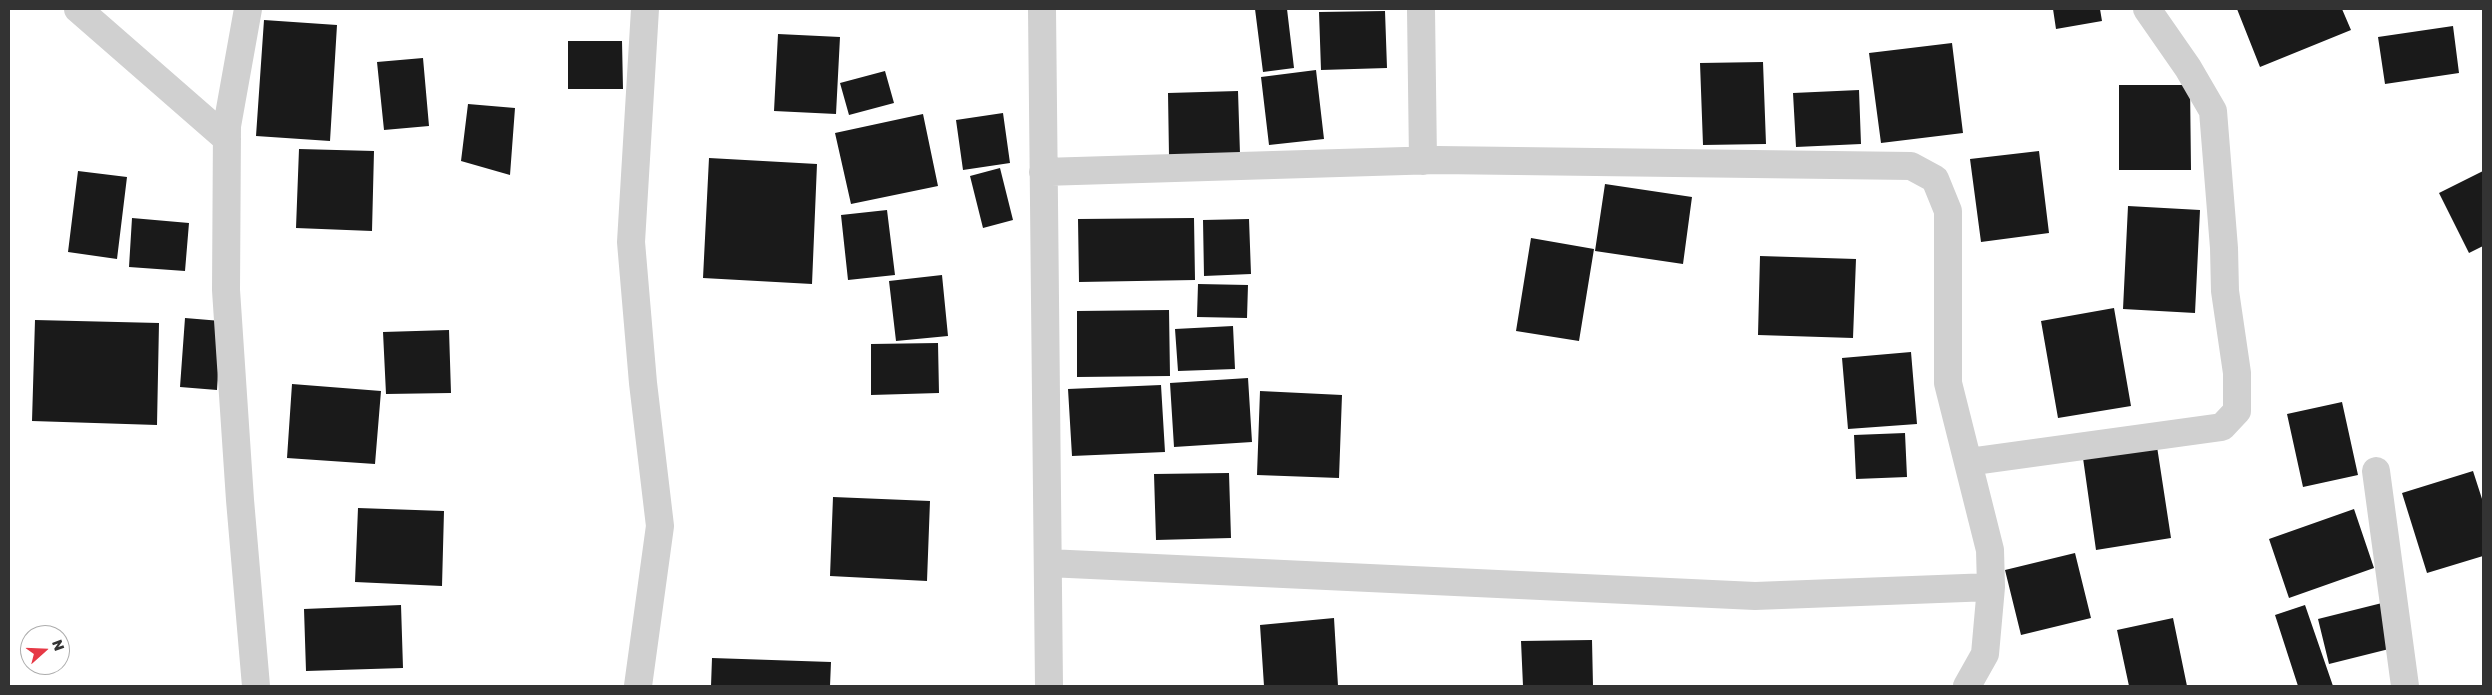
<!DOCTYPE html>
<style>
body{margin:0}
#map{position:relative;width:2492px;height:695px;overflow:hidden;background:#fff;font-family:"Golos Text",sans-serif}
canvas{display:block}
.frame{position:absolute;inset:0;border:10px solid #333;pointer-events:none}
.north{position:absolute;left:20px;top:625px;width:50px;height:50px;box-sizing:border-box;background:#fff;border:1px solid #adadad;border-radius:50%;rotate:70deg;font-size:14px;font-weight:700;line-height:20px;text-align:center;color:#333}
.north::after{content:'';display:block;margin:auto;width:18px;height:22px;background:#e63946;clip-path:polygon(50% 0,100% 100%,50% 72%,0 100%)}
</style>
<div id="map">
<canvas width="2492" height="695"></canvas>
<div class="frame"></div>
<div class="north">N</div>
</div>
<script>
const context = document.querySelector('canvas').getContext('2d');
context.lineJoin = 'round';
function fill(path, color) {
  context.fillStyle = color;
  context.fill(path, 'evenodd');
}
function strokePath(path, color, width, dash) {
  context.strokeStyle = color;
  context.lineWidth = width;
  context.lineCap = dash ? 'butt' : 'round';
  context.setLineDash(dash || []);
  context.stroke(path);
}
fill(new Path2D(`
 M1255 9H1287L1294 68 1263 72Z
 M2053 9H2100L2102 21 2056 29Z
 M2237 9H2342L2351 30 2260 67Z
 M1385 11 1387 68 1321 70 1319 12Z
 M264 20 337 25 330 141 256 136Z
 M2453 26 2459 73 2385 84 2378 37Z
 M778 34 840 37 836 114 774 111Z
 M568 41H622L623 89H568Z
 M1952 43 1963 133 1881 143 1869 53Z
 M423 58 429 126 384 130 377 62Z
 M1763 62 1766 144 1703 145 1700 63Z
 M1316 70 1324 139 1269 145 1261 77Z
 M885 71 894 103 849 115 840 83Z
 M2119 85H2190L2191 170H2119Z
 M1859 90 1861 144 1796 147 1793 93Z
 M1238 91 1240 154 1169 156 1168 93Z
 M468 104 515 108 510 175 461 161Z
 M1003 113 1010 163 963 170 956 120Z
 M923 114 938 186 851 204 835 133Z
 M299 149 374 151 372 231 296 228Z
 M2039 151 2049 233 1981 242 1970 159Z
 M709 158 817 164 812 284 703 278Z
 M1000 168 1013 220 983 228 970 176Z
 M78 171 127 177 117 259 68 252Z
 M2483 171V246L2469 253 2439 193Z
 M1605 184 1692 197 1683 264 1595 251Z
 M2128 206 2200 210 2195 313 2123 309Z
 M887 210 895 275 848 280 841 215Z
 M132 218 189 223 185 271 129 267Z
 M1194 218 1195 280 1079 282 1078 219Z
 M1249 219 1251 274 1204 276 1203 220Z
 M1531 238 1594 249 1579 341 1516 331Z
 M1760 256 1856 259 1853 338 1758 335Z
 M942 275 948 336 896 341 889 281Z
 M1198 284 1248 285 1247 318 1197 317Z
 M2114 308 2131 406 2058 418 2041 321Z
 M1169 310 1170 376 1077 377V311Z
 M185 318 221 321 217 390 180 387Z
 M35 320 159 323 157 425 32 421Z
 M1233 326 1235 369 1178 371 1175 329Z
 M449 330 451 393 386 394 383 332Z
 M938 343 939 393 871 395V344Z
 M1911 352 1917 424 1848 429 1842 358Z
 M1248 378 1252 442 1174 447 1170 383Z
 M292 384 381 391 375 464 287 458Z
 M1161 385 1165 452 1072 456 1068 389Z
 M1260 391 1342 395 1339 478 1257 475Z
 M2342 402 2358 475 2303 487 2287 414Z
 M1905 433 1907 477 1856 479 1854 435Z
 M2156 440 2171 538 2096 550 2082 451Z
 M2473 471 2483 502V556L2427 573 2402 493Z
 M1229 473 1231 538 1156 540 1154 474Z
 M833 497 930 501 927 581 830 576Z
 M358 508 444 511 442 586 355 582Z
 M2354 509 2374 568 2289 598 2269 539Z
 M2075 553 2091 618 2021 635 2005 570Z
 M2382 603 2393 648 2329 664 2318 619Z
 M401 605 403 668 306 671 304 609Z
 M2305 605 2333 686H2298L2275 615Z
 M1334 618 1338 686H1264L1260 625Z
 M2173 618 2187 686H2129L2117 630Z
 M1592 640 1593 686H1523L1521 641Z
 M712 658 831 662 830 686H711Z`), '#1a1a1a');
strokePath(new Path2D(`
 M78 9 227 139
 M248 9 227 126 226 290 240 500 256 686
 M1042 9 1049 686
 M1421 9 1423 161
 M1043 172 1438 160 1911 166 1935 179 1948 211V383L1990 550 1991 587 1985 654 1967 686
 M1968 462 2222 427 2237 411V373L2225 291 2224 248 2213 111 2188 68 2147 9
 M2376 471 2405 686
 M1048 563 1755 596 1991 587
 M638 686 660 526 643 383 631 242 645 9`), '#d0d0d0', 28);
</script>
